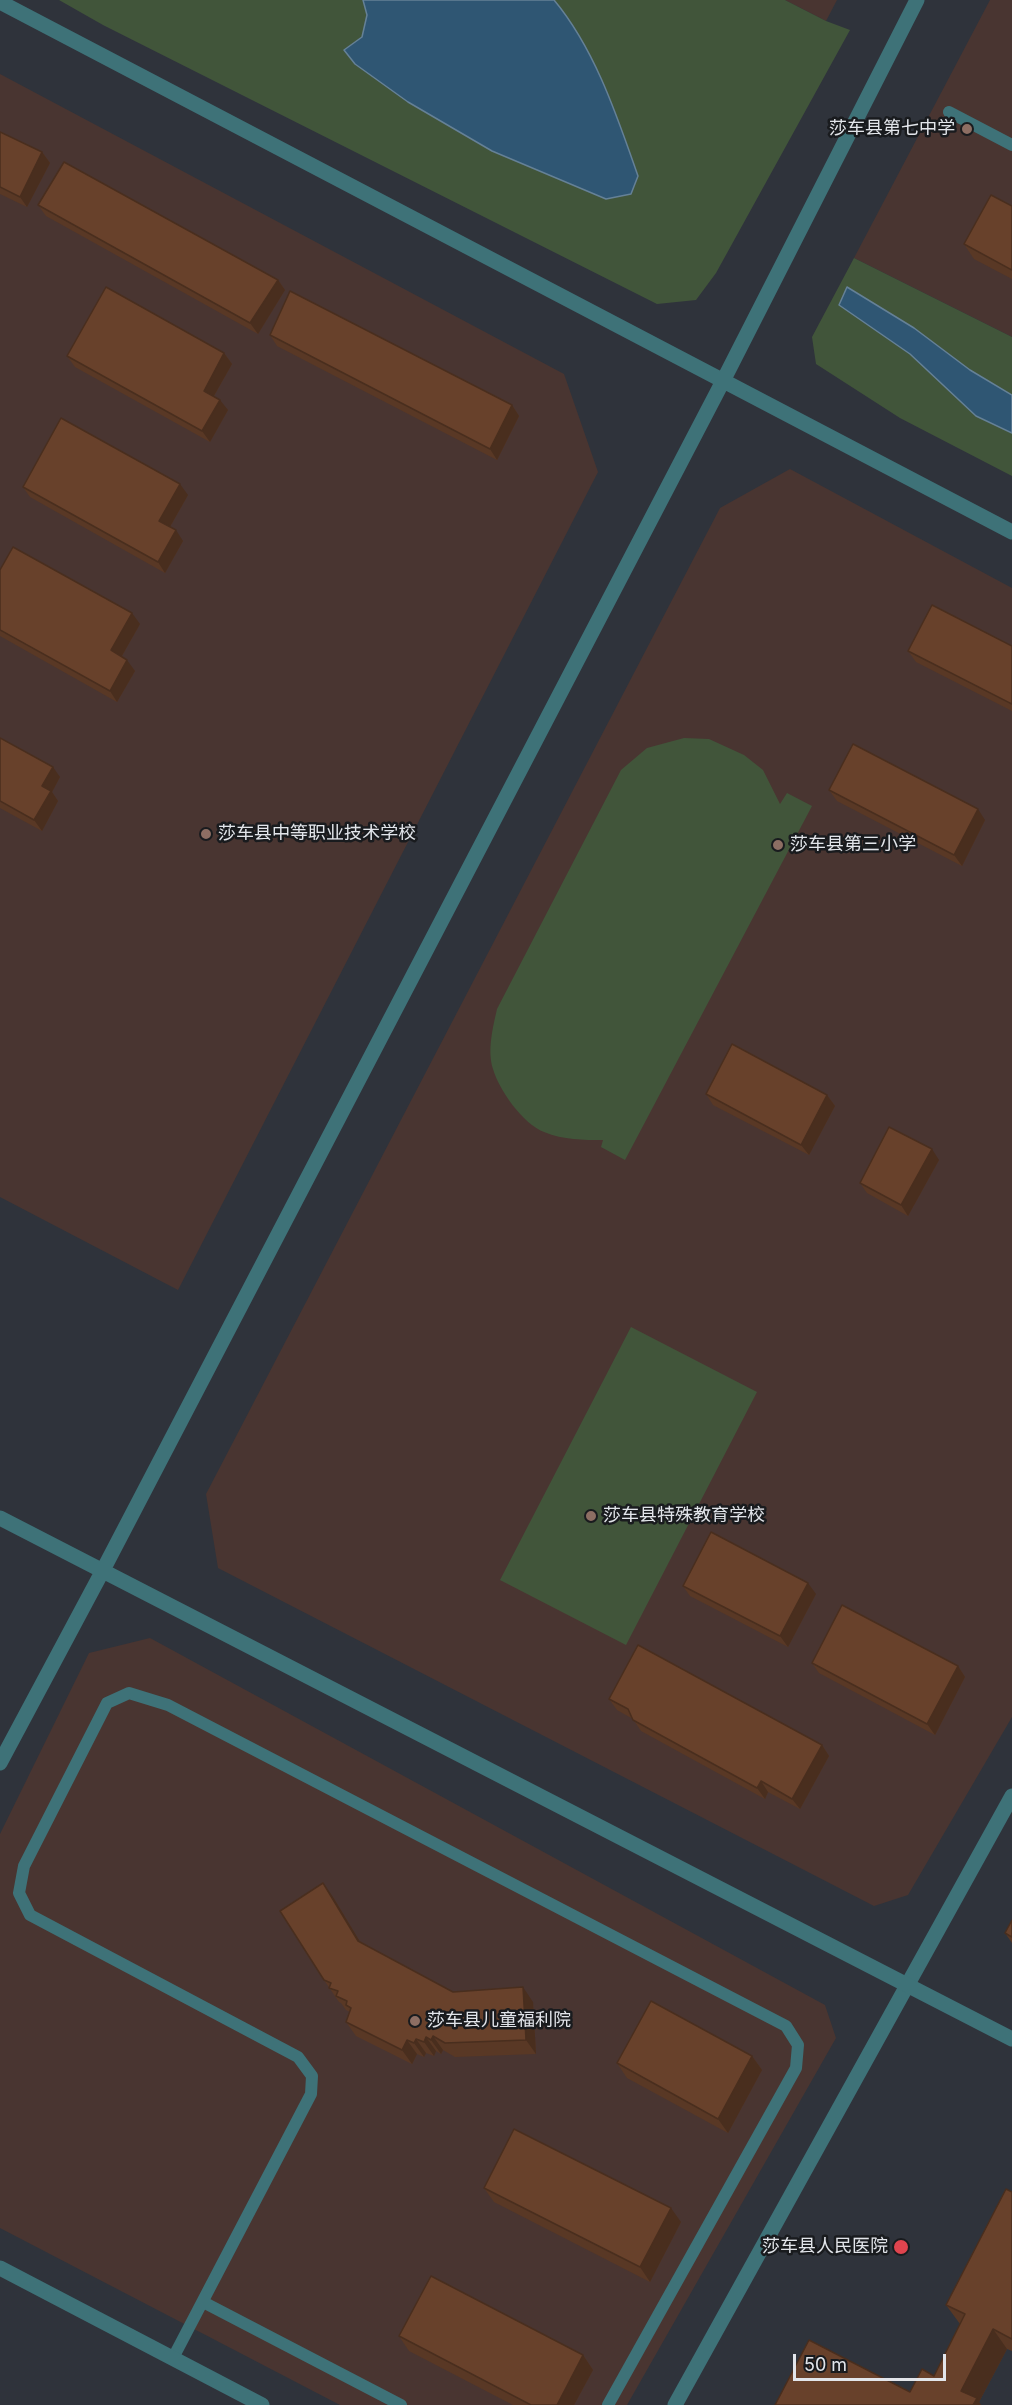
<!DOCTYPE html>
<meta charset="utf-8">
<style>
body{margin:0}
#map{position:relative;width:1012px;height:2405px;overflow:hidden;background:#2f333b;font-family:Inter,sans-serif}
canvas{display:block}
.scale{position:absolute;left:793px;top:2354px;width:153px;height:27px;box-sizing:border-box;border:3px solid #e2e5ea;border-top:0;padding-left:8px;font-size:18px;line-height:21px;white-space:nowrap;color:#e2e5ea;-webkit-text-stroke:4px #191b1e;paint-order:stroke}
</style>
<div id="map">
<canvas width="1012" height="2405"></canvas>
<div class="scale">50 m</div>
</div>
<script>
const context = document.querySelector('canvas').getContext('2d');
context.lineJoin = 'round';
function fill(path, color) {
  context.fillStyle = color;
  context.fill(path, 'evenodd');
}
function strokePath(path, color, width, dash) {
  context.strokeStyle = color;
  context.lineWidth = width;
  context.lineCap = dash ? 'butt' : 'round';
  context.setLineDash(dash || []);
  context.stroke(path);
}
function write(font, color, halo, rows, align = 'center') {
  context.font = font + ' Inter,"Noto Sans SC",sans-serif';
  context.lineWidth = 5;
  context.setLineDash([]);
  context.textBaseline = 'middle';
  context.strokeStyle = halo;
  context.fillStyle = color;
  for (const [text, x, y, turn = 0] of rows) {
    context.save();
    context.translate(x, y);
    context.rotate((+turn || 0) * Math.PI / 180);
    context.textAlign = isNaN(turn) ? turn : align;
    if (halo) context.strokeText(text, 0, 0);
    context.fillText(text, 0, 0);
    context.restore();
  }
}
fill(new Path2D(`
 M785 0H837L826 21Z
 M990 0H1012V337L854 258Z
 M0 74 564 374 598 472 178 1290 0 1197Z
 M790 469 1012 588V1717L908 1895 874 1906 218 1568 206 1494 720 508Z
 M150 1638 825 2005 836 2038 627 2405H340L0 2228V1834L89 1653Z`), '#493531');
fill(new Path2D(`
 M59 0H785L826 21 850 30 716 273 696 300 657 304 103 25Z
 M854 258 1012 337V476L900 418 816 364 812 337Z
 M684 738 709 739 744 755 763 770 780 804 787 793 812 806 625 1160 601 1147 603 1140C583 1140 564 1140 544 1132 523 1124 499 1090 493 1069 487 1050 493 1027 497 1009L621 770 647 748Z
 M631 1327 757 1392 626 1645 500 1580Z`), '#41553a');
const water = new Path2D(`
 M363 0H554C595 49 617 116 638 176L631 194 606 199 492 151 408 102 355 64 344 50 362 37 367 15Z
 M847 287 914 328 970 370 1012 395V433L976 416 910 354 839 305Z`);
fill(water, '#2f5673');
strokePath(water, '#658197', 1.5);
strokePath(new Path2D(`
 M949 112 1012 145
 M203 2302 401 2405
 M173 2358 311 2094 312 2076 298 2057 30 1915 19 1893 24 1866 107 1703 129 1693 168 1705 786 2026 798 2045 796 2068 608 2405`), '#3e7278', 12);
strokePath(new Path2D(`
 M0 2268 262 2405
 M675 2405 1012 1796`), '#3e7278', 15);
strokePath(new Path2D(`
 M0 2 1012 532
 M0 1518 1012 2039
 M0 1763 102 1572 723 381 917 0`), '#3e7278', 15);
fill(new Path2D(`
 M0 132 42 152 50 163 27 207 0 194Z
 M38 205 278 280 285 290 258 334 46 216Z
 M1012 206V279L974 259 964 244Z
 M270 335 512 405 519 416 497 460 277 346Z
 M224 353 232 364 214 396 228 410 210 442 75 367 67 356Z
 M23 487 188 495 170 527 183 541 165 573 30 497Z
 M0 570 140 624 122 656 135 671 117 702 0 636Z
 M1012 646V711L916 662 908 651Z
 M0 738 60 777 52 792 58 801 42 831 0 808Z
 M829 790 985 820 962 866 837 801Z
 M706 1094 827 1095 835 1106 809 1155 713 1105Z
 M939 1160 908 1216 867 1193 860 1183Z
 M683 1586 816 1594 788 1647 690 1596Z
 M812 1663 958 1666 965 1677 935 1735 819 1673Z
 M609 1699 822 1745 829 1756 800 1809 768 1792 765 1799 641 1731 633 1719 617 1710Z
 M333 1897 360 1942 453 1992 533 2002 536 2054 455 2057 443 2050 441 2054 436 2051 434 2056 426 2053 424 2057 417 2054 412 2064 356 2036 346 2022 350 2012 346 2010 341 2003 339 2002 324 1980Z
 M1012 1920V1943L1005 1933Z
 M752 2056 762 2070 728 2133 627 2078 617 2063Z
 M484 2188 681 2222 650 2282 494 2202Z
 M1012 2192V2351L1007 2349 979 2402 981 2405H775L910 2392 934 2376 960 2324 946 2305Z
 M399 2336 583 2355 593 2370 574 2405H513L409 2351Z`), '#593825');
fill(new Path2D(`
 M42 152 50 163 27 207 20 197Z
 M278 280 285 290 258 334 250 323Z
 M224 353 232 364 211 401 204 391Z
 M220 400 228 410 210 442 202 431Z
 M512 405 519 416 497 460 490 449Z
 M180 484 188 495 167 532 159 521Z
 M176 530 183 541 165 573 158 562Z
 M132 613 140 624 119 661 111 650Z
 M127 660 135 671 117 702 110 691Z
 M53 767 60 777 52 792 58 801 42 831 34 820 42 786Z
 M978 809 985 820 962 866 954 855Z
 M827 1095 835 1106 809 1155 801 1145Z
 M932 1149 939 1160 908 1216 901 1205Z
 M808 1583 816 1594 788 1647 780 1636Z
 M958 1666 965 1677 935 1735 927 1724Z
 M822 1745 829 1756 800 1809 792 1799Z
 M761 1781 768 1792 765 1799 757 1788Z
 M323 1883 333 1897 368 1955 358 1941Z
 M523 1987 533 2002 536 2054 526 2040Z
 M433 2036 443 2050 441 2054 431 2040Z
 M426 2037 436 2051 434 2056 424 2042Z
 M416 2039 426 2053 424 2057 414 2043Z
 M407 2040 417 2054 412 2064 402 2050Z
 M752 2056 762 2070 728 2133 718 2119Z
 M671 2208 681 2222 650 2282 640 2267Z
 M993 2329 1007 2349 979 2402 981 2405H971L961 2391Z
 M583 2355 593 2370 574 2405H557Z`), '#492e1e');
const building = new Path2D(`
 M0 132 42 152 20 197 0 187Z
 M64 162 278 280 250 323 38 205Z
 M991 195 1012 206V270L964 244Z
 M106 287 224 353 204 391 220 400 202 431 67 356Z
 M290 291 512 405 490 449 270 335Z
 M61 418 180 484 159 521 176 530 158 562 23 487Z
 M13 547 132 613 111 650 127 660 110 691 0 630V570Z
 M932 605 1012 646V704L908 651Z
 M0 738 53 767 42 786 51 791 34 820 0 801Z
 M853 744 978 809 954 855 829 790Z
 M732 1044 827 1095 801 1145 706 1094Z
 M889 1127 932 1149 901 1205 860 1183Z
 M711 1532 808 1583 780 1636 683 1586Z
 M842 1605 958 1666 927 1724 812 1663Z
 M638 1645 822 1745 792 1799 761 1781 757 1788 633 1720 628 1709 609 1699Z
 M323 1883 358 1941 453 1992 523 1987 526 2040 445 2043 433 2036 431 2040 426 2037 424 2042 416 2039 414 2043 407 2040 402 2050 346 2022 351 2008 346 2005 347 2001 336 1996 338 1991 329 1988 331 1983 324 1980 280 1911Z
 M1012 1920V1937L1005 1933Z
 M651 2001 752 2056 718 2119 617 2063Z
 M514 2129 671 2208 640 2267 484 2188Z
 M1006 2189 1012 2192V2339L993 2329 961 2391 977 2398 973 2405H775L809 2340 910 2392 922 2369 934 2376 965 2314 946 2305Z
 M431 2276 583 2355 557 2405H531L399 2336Z`);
fill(building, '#68412b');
strokePath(building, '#492e1e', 1.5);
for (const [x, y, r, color] of [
 [967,129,6,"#8d6e63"],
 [206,834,6,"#8d6e63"],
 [778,845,6,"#8d6e63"],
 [591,1516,6,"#8d6e63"],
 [415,2021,6,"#8d6e63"],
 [901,2247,8,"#e0444e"]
]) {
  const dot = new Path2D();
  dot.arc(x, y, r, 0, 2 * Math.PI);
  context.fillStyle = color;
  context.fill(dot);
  strokePath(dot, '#191b1e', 2);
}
write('18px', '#e2e5ea', '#191b1e', [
 ["莎车县第七中学",955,129,"right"],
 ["莎车县中等职业技术学校",218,834],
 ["莎车县第三小学",790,845],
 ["莎车县特殊教育学校",603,1516],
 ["莎车县儿童福利院",427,2021],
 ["莎车县人民医院",888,2247,"right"]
], 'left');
</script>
